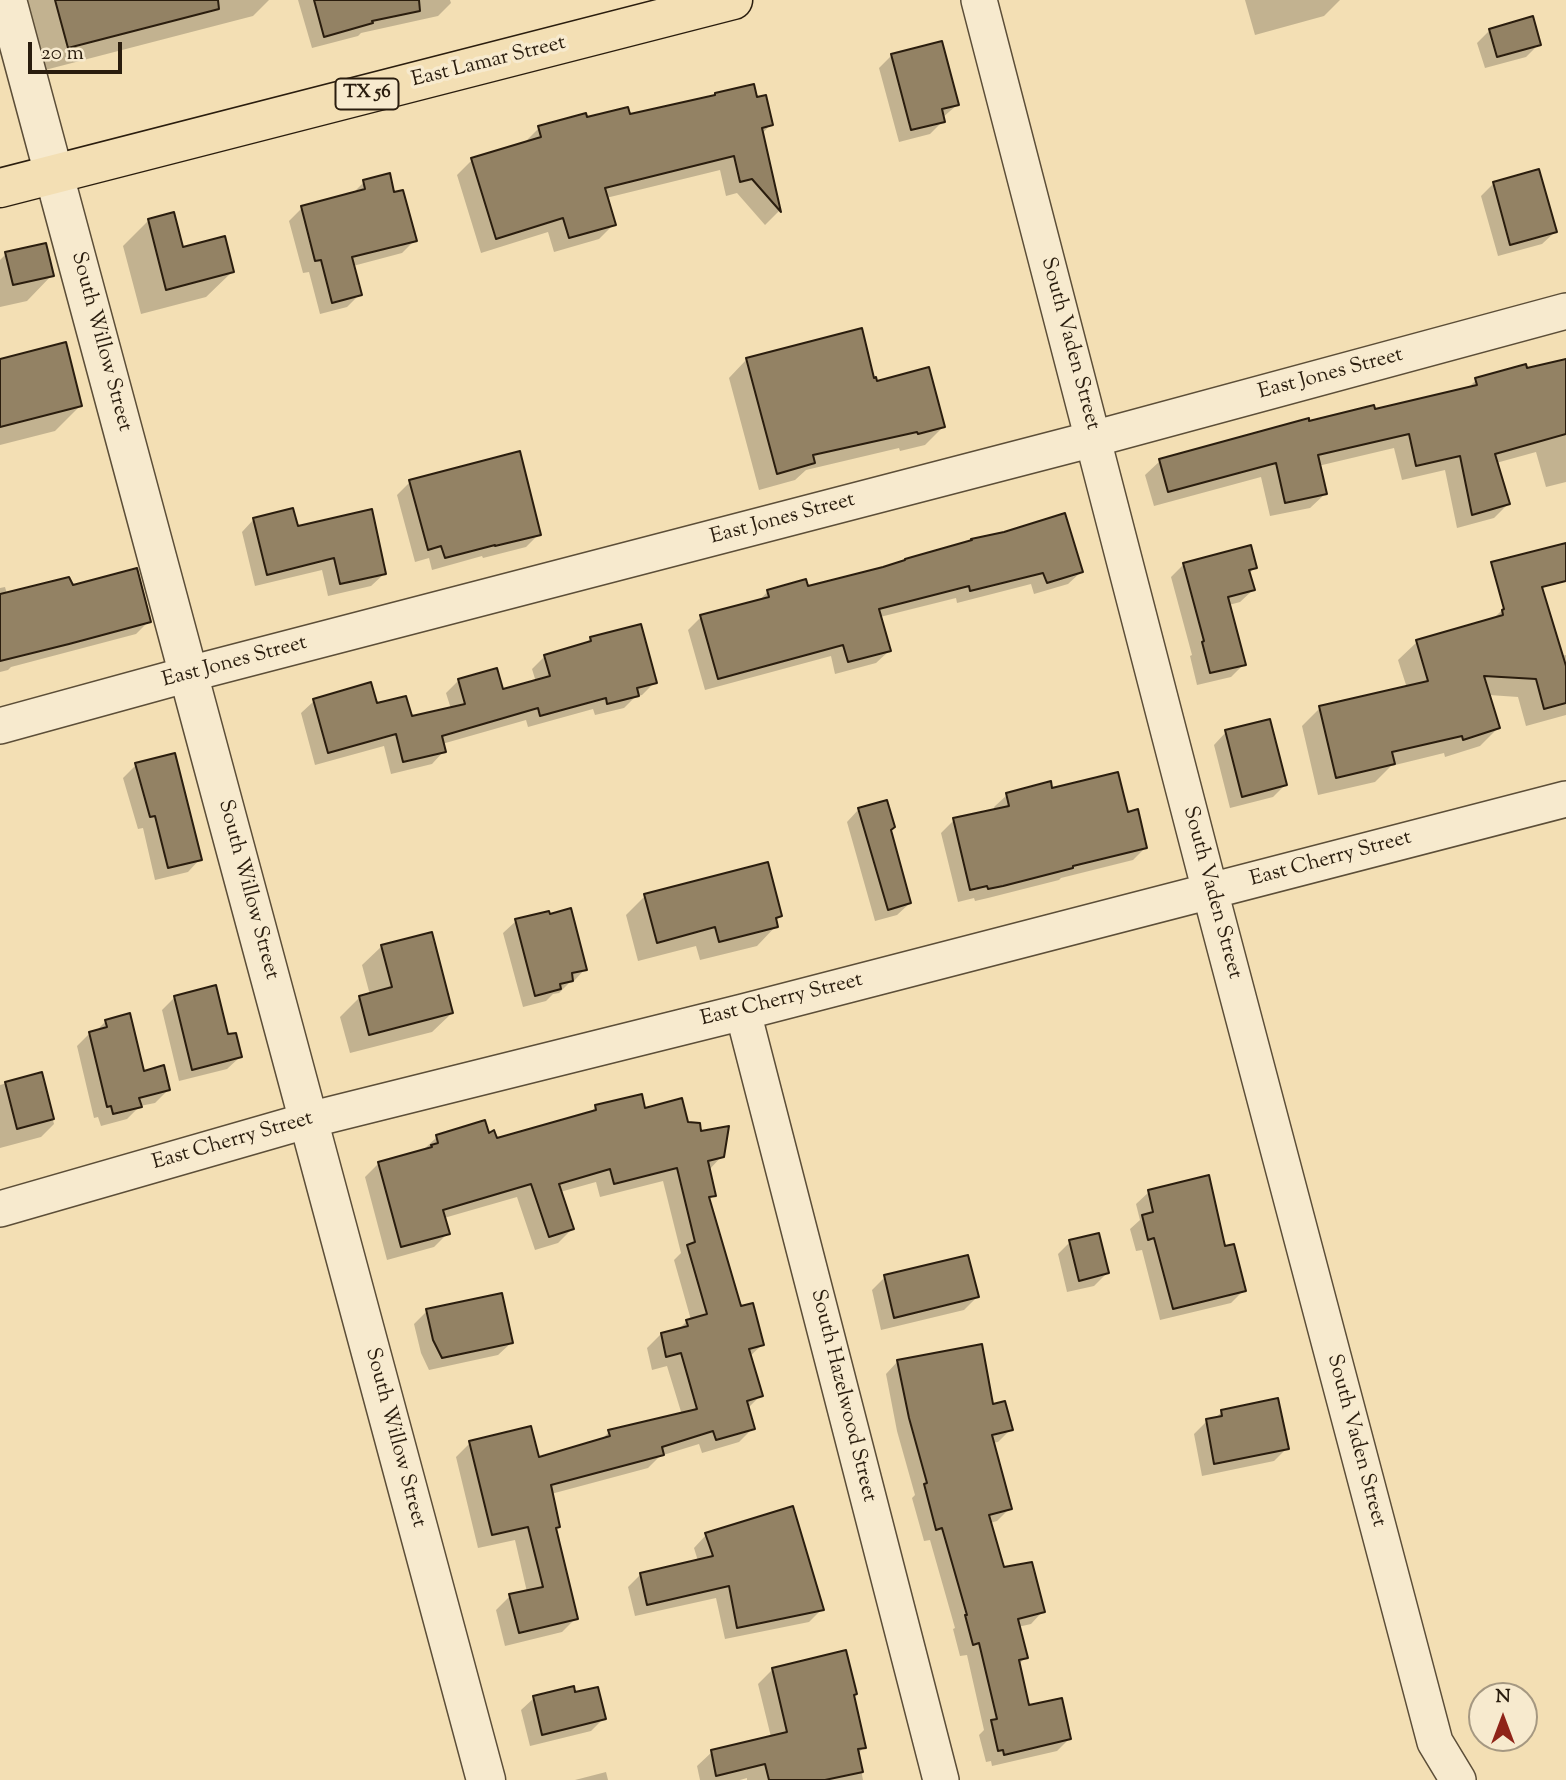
<!DOCTYPE html>
<style>
body{margin:0}
#map{position:relative;width:1566px;height:1780px;overflow:hidden;background:#f3dfb4;font-family:"Sorts Mill Goudy",serif}
canvas{display:block}
.north{position:absolute;left:1468px;top:1682px;width:70px;height:70px;box-sizing:border-box;background:#f7eace;border:2px solid #a59881;border-radius:50%;rotate:0deg;font-size:19px;font-weight:700;line-height:28px;text-align:center;color:#2a1d0e}
.north::after{content:'';display:block;margin:auto;width:24px;height:32px;background:#8f2418;clip-path:polygon(50% 0,100% 100%,50% 72%,0 100%)}
.scale{position:absolute;left:28px;top:42px;width:94px;height:32px;box-sizing:border-box;border:4px solid #2a1d0e;border-top:0;padding-left:9px;font-size:21px;line-height:24px;white-space:nowrap;color:#2a1d0e;-webkit-text-stroke:5px #f7eace;paint-order:stroke}
</style>
<div id="map">
<canvas width="1566" height="1780"></canvas>
<div class="north">N</div>
<div class="scale">20 m</div>
</div>
<script>
const context = document.querySelector('canvas').getContext('2d');
context.lineJoin = 'round';
function fill(path, color) {
  context.fillStyle = color;
  context.fill(path, 'evenodd');
}
function strokePath(path, color, width, dash) {
  context.strokeStyle = color;
  context.lineWidth = width;
  context.lineCap = dash ? 'butt' : 'round';
  context.setLineDash(dash || []);
  context.stroke(path);
}
function write(font, color, halo, rows, align = 'center') {
  context.font = font + ' "Sorts Mill Goudy",serif';
  context.lineWidth = 7;
  context.setLineDash([]);
  context.textBaseline = 'middle';
  context.strokeStyle = halo;
  context.fillStyle = color;
  for (const [text, x, y, turn = 0] of rows) {
    context.save();
    context.translate(x, y);
    context.rotate((+turn || 0) * Math.PI / 180);
    context.textAlign = isNaN(turn) ? turn : align;
    if (halo) context.strokeText(text, 0, 0);
    context.fillText(text, 0, 0);
    context.restore();
  }
}
fill(new Path2D(`
 M26 0H269L253 16 45 70Z
 M298 0H450L451 3 438 16 361 33 358 36 312 48Z
 M1245 0H1340L1324 16 1255 35Z
 M1490 30 1539 44 1526 57 1485 68 1477 43Z
 M892 55 957 105 942 118 943 121 930 134 899 142 879 68Z
 M756 99 771 124 762 134 779 211 765 225 737 193 726 196 720 170 606 198 614 224 599 239 554 252 548 232 481 253 457 175 472 160 524 143 539 128 586 120Z
 M364 182 393 194 415 240 402 253 353 266 360 294 347 307 320 314 309 272 303 273 289 221 302 208 351 195Z
 M1494 183 1555 232 1542 244 1498 256 1481 196Z
 M149 220 182 250 232 272 206 297 141 314 123 246Z
 M6 254 52 275 27 301 0 307V260Z
 M861 330 873 380 875 383 943 427 925 445 900 451 899 448 806 470 795 480 759 490 729 378 746 360Z
 M1566 360V482L1546 487 1536 452 1496 463 1508 504 1494 518 1457 528 1445 470 1402 480 1394 448 1318 466 1325 494 1310 508 1270 516 1261 477 1154 506 1145 475 1160 461 1308 423 1374 411 1467 389 1476 380Z
 M0 361 80 406 55 431 0 445Z
 M518 453 539 534 526 547 483 558 482 556 432 570 429 558 415 562 397 495 410 482Z
 M254 519 296 528 384 574 371 586 328 596 322 570 255 586 242 532Z
 M1005 533 1081 572 1068 584 1034 594 1031 584 957 603 956 598 880 617 889 651 876 663 835 674 831 656 705 690 688 630 701 617 758 602 768 591 807 588 883 568Z
 M1184 564 1255 567 1249 574 1253 590 1240 602 1229 605 1244 664 1231 677 1197 685 1190 656 1192 655 1171 577Z
 M5 587 7 594 72 588 149 621 136 634 11 667 8 670 0 672V588Z
 M1504 608 1561 656 1566 655V715L1526 726 1518 697 1489 695 1498 728 1480 746 1445 757 1444 753 1391 766 1375 782 1318 795 1302 726 1320 708 1407 688 1398 660 1417 642 1492 620Z
 M591 638 655 682 642 695 635 697 624 708 595 715 593 709 528 727 526 720 442 744 444 751 432 764 391 774 384 746 315 765 301 713 314 701 375 705 410 718 451 709 446 693 459 680 501 691 536 682 532 669 545 656 584 645Z
 M1226 732 1285 785 1273 797 1230 808 1214 745Z
 M136 765 200 859 188 872 155 880 143 828 138 829 123 778Z
 M1051 790 1126 814 1145 848 1133 860 1061 878 1059 880 988 898 975 901 974 898 958 902 941 833 954 820 995 811 994 807 1007 795Z
 M859 809 889 830 910 903 897 915 875 921 847 822Z
 M645 896 780 916 775 921 776 926 757 946 700 960 696 946 638 961 626 915Z
 M516 921 585 969 573 982 569 983 559 993 553 994 546 1001 523 1007 503 933Z
 M382 946 452 1013 432 1032 350 1053 340 1017 360 997 370 995 362 965Z
 M175 997 227 1036 240 1057 227 1069 179 1081 162 1010Z
 M106 1021 142 1073 168 1090 155 1103 140 1106 127 1119 101 1126 98 1117 94 1118 77 1046 90 1033 95 1032Z
 M41 1074 54 1124 41 1137 0 1148V1085Z
 M596 1107 644 1110 687 1123 700 1133 722 1156 708 1171 714 1195 708 1201 740 1308 762 1345 749 1357 761 1395 747 1409 753 1428 739 1442 702 1453 699 1444 660 1456 648 1468 551 1494 558 1526 555 1530 576 1618 562 1632 505 1646 496 1610 510 1596 527 1592 515 1540 478 1548 456 1457 470 1443 537 1459 600 1441 609 1432 682 1415 667 1366 652 1370 647 1348 661 1334 678 1330 687 1321 691 1320 674 1260 681 1253 663 1181 600 1197 596 1182 560 1192 572 1229 558 1243 535 1250 517 1197 444 1218 448 1233 434 1247 387 1260 365 1177 379 1163 422 1151 437 1137 488 1135 495 1140 588 1114Z
 M1149 1192 1224 1249 1244 1290 1231 1303 1160 1320 1142 1250 1136 1251 1130 1229 1140 1220 1136 1204Z
 M1070 1242 1107 1273 1094 1286 1067 1292 1058 1254Z
 M885 1277 977 1297 964 1310 881 1330 872 1290Z
 M427 1311 511 1343 498 1355 429 1370 421 1353 414 1324Z
 M898 1361 992 1406 1011 1429 998 1442 992 1443 1010 1508 997 1521 990 1523 1002 1569 1043 1611 1031 1624 1018 1627 1026 1657 1018 1665 1028 1707 1069 1739 1057 1751 992 1766 991 1761 986 1762 979 1735 984 1730 967 1655 960 1656 953 1629 955 1628 930 1540 924 1541 912 1498 915 1495 897 1431 886 1374Z
 M1222 1412 1287 1448 1274 1461 1202 1476 1194 1434 1207 1421 1214 1419Z
 M706 1535 822 1609 809 1622 725 1639 716 1598 635 1616 628 1587 641 1574 698 1561 694 1548Z
 M773 1669 852 1696 864 1747 858 1754 863 1780H747V1778L740 1780H700L697 1766 712 1752 771 1737 758 1684Z
 M574 1694 604 1718 591 1731 530 1746 521 1710 534 1698Z
 M606 1772 608 1780H575Z`), '#0003');
const building = new Path2D(`
 M55 0H218L219 9 68 48Z
 M314 0H419L420 11 372 21 373 23 324 37Z
 M1533 16 1541 45 1497 57 1489 29Z
 M942 41 959 105 942 109 945 122 911 130 891 54Z
 M754 84 757 97 766 95 773 125 762 128 781 212 752 179 740 182 734 156 605 188 616 225 569 238 563 218 496 239 471 158 541 137 538 126 586 113 587 117 628 107 630 114 715 95V93Z
 M1539 169 1557 232 1510 245 1493 182Z
 M390 173 394 192 403 190 417 241 352 257 362 295 332 303 321 260 315 261 301 206 365 189 363 180Z
 M174 212 183 247 225 236 234 272 166 290 148 219Z
 M46 243 54 276 13 285 5 252Z
 M862 328 874 378 876 377 877 381 929 367 945 427 918 434 917 432 813 455 815 463 777 474 746 358Z
 M66 342 82 406 0 427V359Z
 M1566 359V434L1495 454 1510 504 1472 515 1460 456 1416 466 1409 434 1318 455 1327 494 1285 503 1276 463 1168 492 1159 459 1309 418V421L1374 405 1375 409 1477 385 1475 378 1526 364 1527 368Z
 M520 451 541 535 495 546V545L445 558 441 546 428 550 409 480Z
 M293 508 298 526 372 509 386 574 340 584 334 558 267 575 253 518Z
 M1065 513 1083 572 1047 583 1043 573 970 591 969 586 879 609 891 651 848 662 843 645 718 679 700 615 769 597 767 590 806 579 808 586 883 567 905 560V559L972 540 971 539 1004 532Z
 M1566 543V581L1542 587 1566 666V703L1544 709 1536 679 1484 676 1500 728 1463 740 1462 736 1392 752 1395 764 1336 778 1319 706 1428 681 1416 640 1503 615 1502 610 1504 609 1491 562Z
 M1251 545 1257 568 1249 570 1255 590 1228 597 1246 665 1210 673 1202 642 1204 641 1183 563Z
 M137 568 151 622 69 644 0 661V594L69 577 73 585Z
 M641 624 657 683 637 688 639 696 607 704 606 698 540 716 538 708 442 736 446 752 403 762 396 734 328 753 313 699 371 682 377 703 406 696 412 716 465 704 458 679 497 668 503 689 550 676 544 655 591 641 590 637Z
 M1270 719 1287 785 1242 797 1225 730Z
 M175 753 202 860 168 868 155 816 150 817 135 763Z
 M1118 772 1128 812 1138 809 1147 848 1073 866V868L1003 886 988 889 987 886 970 890 953 818 1009 806 1006 793 1051 781 1052 788Z
 M887 800 895 827 891 830 911 903 888 910 858 808Z
 M768 862 782 916 776 918 778 927 719 942 715 927 657 943 644 894Z
 M571 908 587 970 572 973 573 981 560 984 561 989 535 996 515 919 549 911 550 914Z
 M432 932 453 1013 369 1035 359 996 392 987 381 945Z
 M216 985 228 1034 236 1033 242 1057 192 1070 174 996Z
 M130 1013 144 1071 164 1065 170 1090 139 1098 142 1107 113 1114 111 1106 107 1107 89 1032 107 1027 105 1020Z
 M42 1072 54 1119 17 1129 5 1082Z
 M642 1094 645 1108 682 1098 688 1122 700 1123 701 1131 729 1126 724 1157 708 1161 716 1196 709 1197 741 1306 753 1303 764 1345 749 1349 763 1396 747 1401 755 1429 716 1440 713 1431 662 1447 664 1455 551 1485 560 1527 556 1528 578 1619 519 1633 509 1594 543 1587 528 1527 492 1535 469 1441 531 1426 539 1457 610 1436 608 1430 697 1409 681 1353 666 1357 661 1333 688 1326 686 1320 707 1314 687 1245 695 1242 677 1168 614 1184 610 1169 559 1184 574 1229 549 1237 531 1184 443 1210 450 1234 401 1247 378 1162 432 1147 431 1145 438 1143 436 1135 485 1120 489 1133 494 1130 497 1138 596 1110 595 1105Z
 M1209 1175 1225 1246 1234 1244 1246 1291 1173 1309 1154 1238 1148 1240 1142 1215 1153 1212 1148 1190Z
 M1099 1233 1109 1273 1079 1281 1069 1240Z
 M968 1255 979 1297 894 1318 884 1275Z
 M502 1293 513 1343 442 1358 433 1340 426 1309Z
 M982 1344 993 1404 1005 1401 1013 1430 992 1435 1012 1509 989 1515 1004 1567 1032 1562 1045 1612 1018 1619 1028 1658 1019 1660 1029 1705 1062 1698 1071 1739 1004 1755 1003 1750 998 1751 991 1720 997 1719 979 1643 973 1645 965 1615H967L942 1528 936 1530 924 1484 927 1483 909 1418 897 1360Z
 M1278 1398 1289 1449 1214 1464 1206 1419 1222 1416 1221 1410Z
 M793 1506 824 1610 737 1628 729 1586 647 1605 640 1573 713 1556 705 1533Z
 M846 1650 857 1694 854 1695 866 1748 858 1749 863 1772 825 1780H769L765 1764 716 1776 711 1750 787 1732 772 1668Z
 M574 1686 575 1692 598 1687 606 1719 542 1735 533 1696Z`);
fill(building, '#938264');
strokePath(building, '#2a1d0e', 2);
const minor = new Path2D(`
 M979 0 1210 891 1435 1742 1458 1780
 M0 726 189 674 1093 439 1566 311
 M743 1012 941 1780
 M0 1209 309 1120 743 1012 1566 799`);
const tertiary = new Path2D(`
 M7 0 486 1780`);
const primary = new Path2D(`
 M0 188 733 0`);
strokePath(minor, '#5c4e38', 38);
strokePath(tertiary, '#5c4e38', 41);
strokePath(primary, '#2a1d0e', 41);
strokePath(minor, '#f7eace', 35);
strokePath(tertiary, '#f7eace', 38);
strokePath(primary, '#f3dfb4', 38);
for (const [x, y, w] of [
 [367,94,63]
]) {
  const box = new Path2D();
  box.roundRect(x - w / 2, y - 15.5, w, 31, 5);
  context.fillStyle = '#f7eace';
  context.fill(box);
  strokePath(box, '#2a1d0e', 2);
}
write('bold 19px', '#2a1d0e', null, [
 ["TX 56",367,94]
]);
write('21px', '#2a1d0e', '#f7eace', [
 ["East Lamar Street",489,63,-14],
 ["South Willow Street",100,342,75],
 ["South Vaden Street",1069,344,75],
 ["East Jones Street",1331,375,-15],
 ["East Jones Street",783,520,-15],
 ["East Jones Street",235,663,-15],
 ["East Cherry Street",1331,860,-15],
 ["South Willow Street",247,890,75],
 ["South Vaden Street",1211,893,75],
 ["East Cherry Street",782,1001,-14],
 ["East Cherry Street",233,1142,-16],
 ["South Hazelwood Street",842,1396,76],
 ["South Willow Street",394,1438,75],
 ["South Vaden Street",1355,1441,75]
]);
</script>
